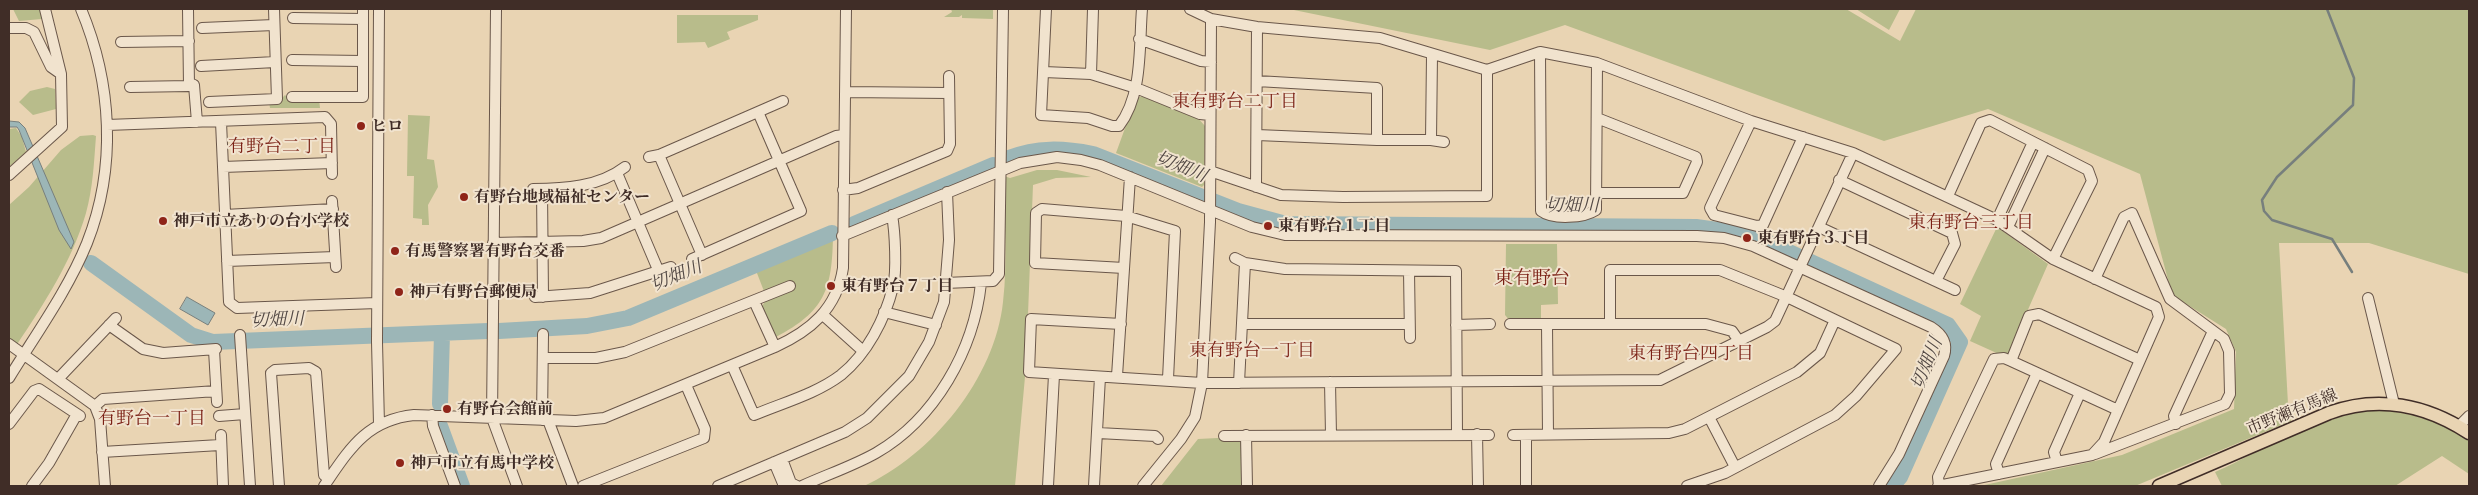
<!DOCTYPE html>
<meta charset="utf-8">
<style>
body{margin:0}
#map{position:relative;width:2478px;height:495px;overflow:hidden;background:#e9d4b3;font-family:"Libre Caslon Text",serif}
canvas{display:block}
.frame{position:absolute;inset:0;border:10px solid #402d27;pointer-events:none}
</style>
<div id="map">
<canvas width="2478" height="495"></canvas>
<div class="frame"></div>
</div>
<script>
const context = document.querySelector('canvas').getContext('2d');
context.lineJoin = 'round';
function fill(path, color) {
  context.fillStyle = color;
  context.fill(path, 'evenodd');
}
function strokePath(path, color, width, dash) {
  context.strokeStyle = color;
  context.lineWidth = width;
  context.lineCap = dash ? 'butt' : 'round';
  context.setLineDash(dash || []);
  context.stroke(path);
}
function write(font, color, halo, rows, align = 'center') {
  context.font = font + ' "Libre Caslon Text","Noto Serif JP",serif';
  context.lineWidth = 4;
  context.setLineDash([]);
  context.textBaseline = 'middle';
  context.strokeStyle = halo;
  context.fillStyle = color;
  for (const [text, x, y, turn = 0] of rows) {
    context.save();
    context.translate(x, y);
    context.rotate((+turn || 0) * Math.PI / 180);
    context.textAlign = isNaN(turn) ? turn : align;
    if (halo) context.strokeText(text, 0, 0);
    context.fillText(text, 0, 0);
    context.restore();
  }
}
fill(new Path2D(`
 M13 9H40L42 19 19 21Z
 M951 9H993V19L962 18V15L959 17H944L952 12Z
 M1289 9H1846L1900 41 1916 9H2469V274L2369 243H2279L2288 404 2291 421 2135 486H1980L2122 455 2234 409 2236 352 2226 329 2172 295 2140 174 1988 109 1884 141 1565 25 1490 50Z
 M1856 9H1900L1889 30Z
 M677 15H758V20L727 32 730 39 708 48 705 42 677 43Z
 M47 87 55 89 56 109 33 115 19 102 30 91Z
 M285 95 290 100 319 99 320 108H270L269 102 279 101Z
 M1143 96 1197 117 1205 126 1204 185 1202 187 1116 153 1136 98Z
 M408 115 430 116 427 159 434 160 438 187 428 205 429 225H422V219L413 218 414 176H407Z
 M16 128 22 137 26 152 9 167V129Z
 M93 135 96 136C94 162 93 188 86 213 72 261 44 304 16 346L9 341V205L29 187 61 150 80 136Z
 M1037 170H1057L1091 177 1056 178 1033 185 1026 366 1015 486H864C932 455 995 378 1003 302 1008 261 1004 218 1004 176L1010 178Z
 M1997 227 2048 264 2009 353 2001 355 1970 341 1981 316 1960 304Z
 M833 236C832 290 825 311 776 337L762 306 767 299 755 268Z
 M1506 244H1557L1558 304 1541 305V321L1511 322 1505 315Z
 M2370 409C2410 413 2435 418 2469 441V474L2442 456 2395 486H2222L2215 472C2241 461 2263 447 2288 435 2315 424 2342 416 2370 409Z
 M1237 437 1243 444 1244 486H1161L1198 439Z`), '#b8bc8b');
const water = new Path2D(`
 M9 121 19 122 25 128 74 242 71 249 59 230 19 130 17 127H9Z
 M187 297 215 313 208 325 180 309Z`);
fill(water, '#9cb6b7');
strokePath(water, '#777f7d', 1);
strokePath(new Path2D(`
 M2327 9 2354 78 2353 105 2277 177 2262 200 2264 211 2272 220 2332 239 2352 272`), '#777f7d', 2.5);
strokePath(new Path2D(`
 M1009 158C1037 147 1063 148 1093 154L1238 211 1286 224 1696 227 1746 234 1765 241 1948 325 1960 342 1900 477 1892 486
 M854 224 993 165
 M91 263 191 335 213 342 488 331
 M499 331 587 326 628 318 832 233
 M440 404 442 334
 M440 426 462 486`), '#9cb6b7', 16);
const minor = new Path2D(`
 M379 9 377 342 379 424
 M496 9 492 418 517 486
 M1046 9 1041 115 1088 118 1112 126H1119C1143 95 1139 46 1142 9
 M1190 9 1211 19 1257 27 1380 38 1487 70 1540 52 1597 63 1751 121 1853 153 1997 220 2053 259 2156 307 2159 317 2104 442 2092 455 1938 486
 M293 18 363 19
 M9 28H26L34 32 51 67 61 74
 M202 28 274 25
 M1139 39 1201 61 1211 62
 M121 42 189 41
 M1540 52 1541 211C1553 220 1584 218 1596 210L1597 63
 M292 60 362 61
 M201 66 275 62
 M1044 72 1091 74 1136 88 1200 114 1210 115
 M1091 74 1093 9
 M189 83 194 85 197 122
 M130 87 189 86 188 9
 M845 92 949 93
 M292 97H363V9
 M209 102 277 99 274 9
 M1751 121 1710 208 1714 215 1757 226 1763 225 1803 137
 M221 122 229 302 237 308 377 303
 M107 125 325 117 331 124 332 174
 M1257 135 1377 140V88L1257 81
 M1377 140H1431L1432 55
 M1431 140 1444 142
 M659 155 702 255
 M649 157 659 155 783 101
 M223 167 332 163
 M1210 171 1281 195 1343 197 1487 196V70
 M617 173 659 272
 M9 175 62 127 61 74 45 9
 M1839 180 1952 233 1955 244 1936 281
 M1256 187 1257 27
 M533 189C564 189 599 187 625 167
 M542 189 543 297
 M843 190 858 188 947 151 950 144 949 76
 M1596 193H1683L1697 162 1696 157 1597 118
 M1948 196 1981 123 1990 120 2088 170 2092 181 2053 259
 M332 201 336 267
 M225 215 333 209
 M1997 220 2033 142
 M1819 227 1955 290
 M2008 227 2045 148
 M842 236 1020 163 1057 157 1081 160 1100 165 1252 227 1285 235 1697 236 1724 238 1753 246 1931 327C1942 334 1948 343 1944 356L1899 454 1879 486
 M493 243 583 241 601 238 836 136 844 135
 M1235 258 1245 263 1285 269 1456 271 1457 434
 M692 259 801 211 758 112
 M227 261 335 257
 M1124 268 1035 263 1036 213 1042 209 1126 216 1175 231 1168 379
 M1409 271 1410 338
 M945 283 993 281 999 274 1003 9
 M535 297 590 293 671 267
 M2368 298 2394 404
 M754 301 775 347
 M884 312 936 325
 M823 315 863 351
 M1121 324 1031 319 1029 372 1202 383 1660 380 1767 327 1775 321 1853 153
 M1242 324H1409
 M1510 324H1706L1732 331 1739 341
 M1610 324V270H1720L1787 297 1896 349 1856 396 1835 415 1725 473 1687 486
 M109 325 143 349 163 353 216 349
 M1456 325 1490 324
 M1547 325 1548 434
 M240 335 250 486
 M9 344 95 406 100 419 105 486
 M214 350 217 402
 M543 358H596L625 352 790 286
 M732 365 754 415C782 403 816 394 841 375 867 354 885 319 893 287 897 271 895 232 892 215
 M1117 376 1130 177
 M9 378C36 334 68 290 87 243 117 167 112 83 81 9
 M58 379 116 318
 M1330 382 1331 435
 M1239 383 1245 263
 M95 406 103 399 216 391
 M2118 410 2011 361 2029 316 2039 314 2140 360
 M432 415 433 426 455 486
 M219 416 245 414
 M1709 417 1735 467
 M542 420 543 334
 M548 420 573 486
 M9 424 34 391 39 389 80 416
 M2176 424 2174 416 2213 331
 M2459 426 2469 416
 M1098 433 1155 436 1158 439
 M1477 434 1478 486
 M221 435 223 486
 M1246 435 1247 486
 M1513 435 1669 433 1685 429 1797 372 1820 353 1835 320
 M1526 435V486
 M1224 436 1489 435
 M102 452 220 445
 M2095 454 2225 404 2230 394 2229 351 2224 339 2170 299 2132 213 2124 217 2095 279
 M782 459 791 483 797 486
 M774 462 784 486
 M2057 462 2054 452 2080 393
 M1999 474 1996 464 2037 373
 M32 486 49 463 77 414
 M279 486 271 373 275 370 309 368 316 372 324 475 329 479
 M324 486C349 450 366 420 414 415L576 421 604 418 775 347C810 331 837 309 843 268L846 9
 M583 486 704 438 705 429 686 385
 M718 486 845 432 867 418 909 376 929 342 944 302 949 240 947 192
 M802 486C826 475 853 466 876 453 935 419 974 350 981 283
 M1048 486 1054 375
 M1094 486 1100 377
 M1143 486 1181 439 1195 417 1202 383 1210 222 1211 19
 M1939 486 1938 477 1994 359 2004 358 2011 361`);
const major = new Path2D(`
 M2159 486 2329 413C2378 395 2426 405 2469 433`);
strokePath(minor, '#6a574a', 12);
strokePath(major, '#402d27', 15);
strokePath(minor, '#f1e3ce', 10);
strokePath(major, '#e9d4b3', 12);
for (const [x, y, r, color] of [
 [361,126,5,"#8f2418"],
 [464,197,5,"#8f2418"],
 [163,221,5,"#8f2418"],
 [1268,226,5,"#8f2418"],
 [1747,238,5,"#8f2418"],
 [395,251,5,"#8f2418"],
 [831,286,5,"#8f2418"],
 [399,292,5,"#8f2418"],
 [447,409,5,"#8f2418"],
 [400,463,5,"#8f2418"]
]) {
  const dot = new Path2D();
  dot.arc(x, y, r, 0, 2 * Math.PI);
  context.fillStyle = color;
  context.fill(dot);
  strokePath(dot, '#f1e3ce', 2);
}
write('bold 16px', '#402d27', '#f1e3ce', [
 ["ヒロ",371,126],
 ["有野台地域福祉センター",474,197],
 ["神戸市立ありの台小学校",173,221],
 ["東有野台１丁目",1278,226],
 ["東有野台３丁目",1757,238],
 ["有馬警察署有野台交番",405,251],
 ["東有野台７丁目",841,286],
 ["神戸有野台郵便局",409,292],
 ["有野台会館前",457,409],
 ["神戸市立有馬中学校",410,463]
], 'left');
write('16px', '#402d27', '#f1e3ce', [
 ["市野瀬有馬線",2292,412,-22]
]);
write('18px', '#7a1f14', '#f1e3ce', [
 ["東有野台二丁目",1235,102],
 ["有野台二丁目",282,147],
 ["東有野台三丁目",1971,223],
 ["東有野台一丁目",1252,351],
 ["東有野台四丁目",1691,354],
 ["有野台一丁目",152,419]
]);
write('italic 18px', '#524844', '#f1e3ce', [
 ["切畑川",1181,167,22],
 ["切畑川",1572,206],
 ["切畑川",676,276,-22],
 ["切畑川",277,320,-2],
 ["切畑川",1927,364,-68]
]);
write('19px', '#7a1f14', '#f1e3ce', [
 ["東有野台",1532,279]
]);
</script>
